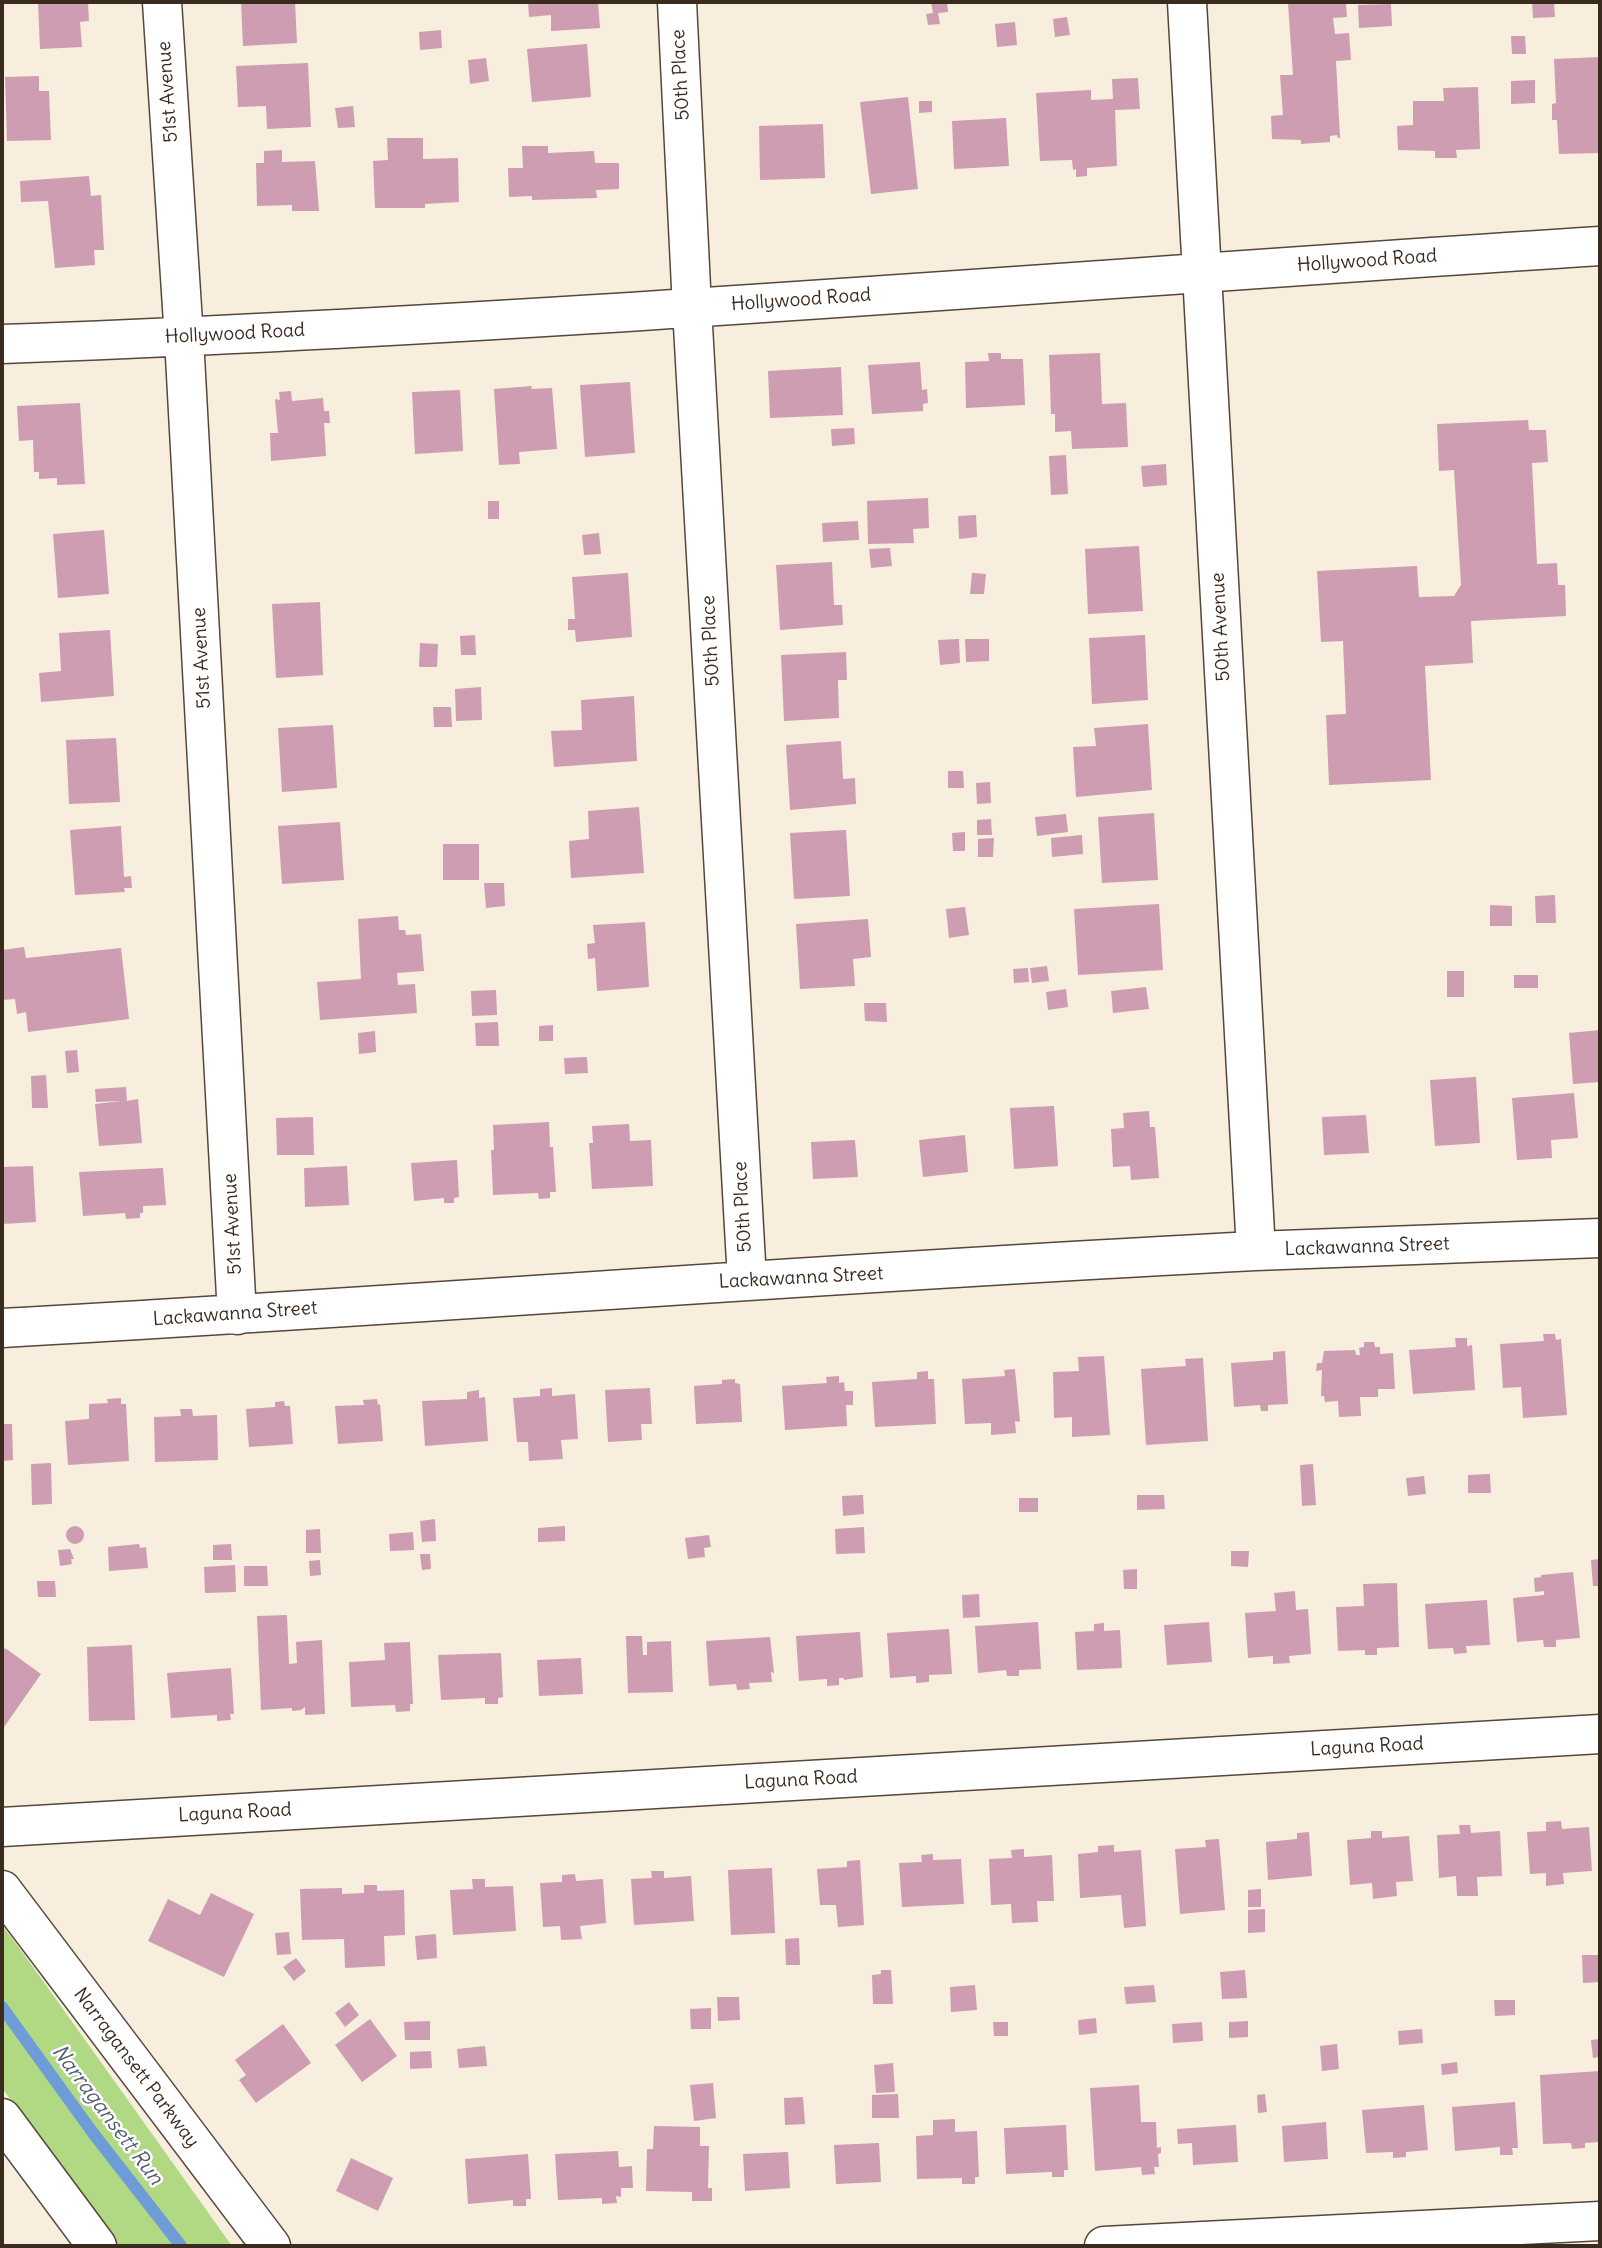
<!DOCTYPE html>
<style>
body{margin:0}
#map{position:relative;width:1602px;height:2248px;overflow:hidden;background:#f7eede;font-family:Delius,sans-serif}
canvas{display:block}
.frame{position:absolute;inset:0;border:4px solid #3b2a1e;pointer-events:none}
</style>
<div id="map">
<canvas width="1602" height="2248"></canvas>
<div class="frame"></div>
</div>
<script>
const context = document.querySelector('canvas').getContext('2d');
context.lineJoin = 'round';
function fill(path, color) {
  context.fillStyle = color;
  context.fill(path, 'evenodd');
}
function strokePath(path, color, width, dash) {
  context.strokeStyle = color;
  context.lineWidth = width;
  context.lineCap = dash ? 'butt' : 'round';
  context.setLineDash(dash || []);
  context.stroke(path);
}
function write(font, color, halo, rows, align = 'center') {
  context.font = font + ' Delius,sans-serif';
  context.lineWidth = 5;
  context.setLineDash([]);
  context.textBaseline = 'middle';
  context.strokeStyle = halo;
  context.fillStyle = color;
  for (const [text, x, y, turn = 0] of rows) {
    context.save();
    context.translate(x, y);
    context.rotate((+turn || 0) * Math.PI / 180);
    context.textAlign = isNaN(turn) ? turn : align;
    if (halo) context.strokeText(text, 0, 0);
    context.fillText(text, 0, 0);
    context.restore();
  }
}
fill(new Path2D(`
 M2 1925 28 1960 232 2246H118L2 2088Z`), '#b1d984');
strokePath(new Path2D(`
 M2 2007 93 2133 181 2246`), '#6d9cd6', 12);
fill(new Path2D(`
 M38 2H88L89 21 80 22 82 47 40 49Z
 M241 2H295L297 43 243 46Z
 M528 2H598L600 28 551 31V15L529 17Z
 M931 2H947L948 12 938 13 940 24 928 25 926 14 933 13Z
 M1319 2 1346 3 1347 17 1333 18 1335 34 1349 33 1351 60 1336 61 1340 138H1338L1337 135 1330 136V142L1301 144V140L1272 139 1271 116 1283 115 1280 75H1293L1288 4Z
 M1532 2H1554L1555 17 1533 18Z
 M1391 4 1392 26 1359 28 1358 5Z
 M1067 17 1070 35 1055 37 1053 19Z
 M1015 22 1017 45 997 47 995 24Z
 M441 30 442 48 420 50 419 32Z
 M1511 36H1525L1526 54H1512Z
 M587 44 591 97 532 102 527 49Z
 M1600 57V153L1559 154 1557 120H1552V104L1556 103 1554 59Z
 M486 58 489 81 470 84 468 60Z
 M308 63 311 127 267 129 266 106 238 107 236 66Z
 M39 76V91H49L51 140 7 141 5 77Z
 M1138 78 1140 109 1115 110 1117 166 1087 168V176L1076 177V169L1073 170 1072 160 1040 161 1036 93 1091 90V100L1113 99 1112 79Z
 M1535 80V103L1511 104V81Z
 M1478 87 1480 149 1456 150 1457 158H1435V151L1398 150 1397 126 1413 125V101H1444L1443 88Z
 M908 97 918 189 871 194 860 102Z
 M919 101H932V112L919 113Z
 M353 106 355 127 338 128 335 108Z
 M1006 118 1009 166 954 169 952 121Z
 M823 124 825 178 760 180 759 126Z
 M387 138H423V159L458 158 459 202 425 204V208H375L373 161 388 160Z
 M522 146H548V153L594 151 595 163H619V189L596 190 597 198 532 200V196L509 197 508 168H523Z
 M282 150V162L315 161 319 211H292V205L257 206 256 163H264V151Z
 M89 176 91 196 101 195 104 250H94L95 265 55 268 48 201 21 202 20 181Z
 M988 353H1001V359H1023L1025 405 966 408 965 362 989 361Z
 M1100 353 1102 404 1126 403 1128 447 1072 449 1071 431 1055 432V414H1051L1049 355Z
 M920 362 922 390 927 389 928 403 923 404V411L872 414 868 365Z
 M841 367 843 415 770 418 768 371Z
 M630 382 635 453 585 457 580 385Z
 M532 386 531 389 552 388 557 449 519 452 520 464 499 465 494 389Z
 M460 390 463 451 415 454 412 392Z
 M291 391 292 401 323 398 324 411H329L330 423H324L326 456 271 461 270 433H278L275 399 280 400 279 392Z
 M80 403 85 484 57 485V478L39 479V472H34L33 440 19 441 17 406Z
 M1528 420 1529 430H1546L1548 462 1532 463 1537 564 1557 563 1558 585H1565L1566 616 1471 621 1473 663 1425 666 1431 780 1329 785 1326 715 1346 714 1343 641 1321 642 1317 571 1417 566 1419 597 1454 596 1461 585 1454 470 1439 471 1437 424Z
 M854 428 855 444 832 446 831 429Z
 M1066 455 1068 494 1051 495 1049 456Z
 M1166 464 1167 485 1143 487 1141 466Z
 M928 498 929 528 913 529 914 543 868 544 867 501Z
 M488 501H499V519H488Z
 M976 515 977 537 959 539 958 516Z
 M858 521 859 540 823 542 822 523Z
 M104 530 109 594 58 598 53 534Z
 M599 533 601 554 584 555 582 535Z
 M1139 546 1143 611 1088 614 1085 549Z
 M890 548 892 566 871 568 869 549Z
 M832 562 834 605H842L843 625 780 630 776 565Z
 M628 573 632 637 576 642 575 630H568V619H575L572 577Z
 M972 573 986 574 984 594H970Z
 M320 602 323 675 276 678 272 604Z
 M110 630 114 696 41 702 39 673 61 671 59 633Z
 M475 635 476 655H461L460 636Z
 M1145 635 1148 700 1092 704 1089 638Z
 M959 639 960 663 940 665 938 640Z
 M965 639H989V661L966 662Z
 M420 643 438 644 437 667H419Z
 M846 652 847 680H838L839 718 784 721 781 655Z
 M481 687 482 720 456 721 455 689Z
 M634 696 637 761 554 767 551 731 582 730 581 700Z
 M433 707H451L452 727H434Z
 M1148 724 1152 790 1076 797 1073 747 1096 746 1094 728Z
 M333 725 337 788 282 792 278 728Z
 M116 738 120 802 69 804 66 740Z
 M841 741 843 779 855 778 856 804 790 810 786 745Z
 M948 771H963L964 788H948Z
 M990 782 991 803 977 804 976 783Z
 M639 807 644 873 571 878 569 841 589 839 588 811Z
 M1154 813 1158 880 1102 883 1098 817Z
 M1066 814 1068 832 1037 836 1035 817Z
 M991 819 992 835H977V820Z
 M340 822 344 880 282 884 278 826Z
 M121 826 124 877 131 876 132 888H124L125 892 75 895 70 830Z
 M846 830 850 896 794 899 790 833Z
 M965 832V851H953L952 833Z
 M1082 835 1083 854 1052 857 1051 838Z
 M994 838 993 857H978V839Z
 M443 844H479V880H443Z
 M484 883H504L505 906 486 908Z
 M1555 895 1556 923H1536L1535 896Z
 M1159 904 1163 970 1078 975 1074 909Z
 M1490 905 1512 906V926H1490Z
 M965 907 969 935 949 938 946 909Z
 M398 916 399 930H405L406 935 421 934 424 971 397 973 398 985 415 984 417 1013 320 1020 317 982 361 979 358 919Z
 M868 919 871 957 853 959 855 986 800 989 796 924Z
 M645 922 649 987 597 991 595 958 588 959 587 944 595 943 593 925Z
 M24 947 26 958 121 948 129 1019 28 1032 26 1012 17 1014 15 999 2 1000V950Z
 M1047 966 1049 981 1032 983 1030 968Z
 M1028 968 1029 982 1014 983 1013 969Z
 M1447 971H1464V997H1447Z
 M1514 975H1538V988H1514Z
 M1146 987 1149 1009 1113 1013 1111 991Z
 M1066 989 1068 1007 1048 1010 1046 992Z
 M496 990 497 1015 472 1016 471 991Z
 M864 1003H886L887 1022 865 1021Z
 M498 1022 499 1046H476L475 1023Z
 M553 1025V1041H539V1026Z
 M1600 1030V1082L1573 1084 1569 1033Z
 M375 1031 376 1052 359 1054 358 1033Z
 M77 1050 79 1072 67 1073 65 1051Z
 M587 1057 588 1073 565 1074 564 1058Z
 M46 1075 48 1108H32L31 1076Z
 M1476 1077 1480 1143 1435 1146 1430 1080Z
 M126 1087 127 1101 138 1099 142 1143 99 1146 95 1104 121 1101 96 1102 95 1089Z
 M1574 1093 1578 1138 1551 1140 1552 1158 1517 1160 1512 1098Z
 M1054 1106 1058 1166 1014 1169 1010 1108Z
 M1149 1111 1150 1127H1155L1159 1178 1131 1180 1130 1166 1113 1167 1111 1129 1124 1128 1123 1113Z
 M1366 1115 1369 1153 1324 1155 1322 1117Z
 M313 1117 314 1155H277L276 1118Z
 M549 1122 550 1147H553L556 1192H550V1198L539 1199 538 1193 493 1195 491 1150H494L493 1125Z
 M629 1124 630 1141 651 1140 653 1186 592 1189 589 1143H593L592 1126Z
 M965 1135 968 1172 923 1177 919 1140Z
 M855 1140 858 1177 813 1179 811 1142Z
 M457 1160 459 1197 454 1198V1203H444V1198L414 1201 411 1163Z
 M33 1166 36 1222 2 1224V1167Z
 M347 1166 349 1205 305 1207 304 1168Z
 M163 1168 166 1205 143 1206V1213H140V1218L126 1219 125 1213 83 1216 79 1172Z
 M1543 1334H1555L1556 1340 1561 1339 1567 1415 1523 1418 1521 1387 1503 1388 1500 1344 1544 1341Z
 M1455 1338H1467V1346L1472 1345 1475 1390 1413 1394 1409 1350 1456 1347Z
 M1364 1342H1374L1375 1347H1380V1354L1393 1353 1395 1389H1378V1397H1360L1361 1416 1339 1417 1338 1401 1325 1402 1324 1396H1321L1322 1370 1316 1371 1317 1363H1322L1324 1351 1355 1350 1356 1355H1360L1359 1348 1364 1347Z
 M1285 1351 1288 1404 1268 1405V1411H1261L1260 1405 1234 1407 1231 1363 1273 1360V1352Z
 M1104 1356 1110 1435 1072 1437V1417L1054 1418 1053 1372 1079 1371 1078 1357Z
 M1203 1358 1208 1441 1146 1445 1141 1369 1186 1366 1185 1359Z
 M1015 1369 1020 1422 1015 1421 1016 1433 991 1435V1423L965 1424 962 1379 1005 1376 1004 1370Z
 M928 1371V1379H934L936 1424 875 1427 872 1382 917 1379V1372Z
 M839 1376V1383L844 1382 845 1391H853V1405H846L847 1426 785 1430 782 1386 827 1383 826 1377Z
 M735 1379V1383L740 1384 742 1422 696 1424 694 1386 722 1384V1380Z
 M552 1388V1396L575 1394 578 1439 561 1440 563 1459 529 1461 528 1442H517L513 1398 540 1396V1389Z
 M650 1388 652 1424H641L642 1440 608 1442 605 1390Z
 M479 1390V1398L485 1397 488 1441 425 1446 422 1401 467 1399V1392Z
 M121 1398V1404H126L129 1461 68 1465 65 1421 89 1419V1404L108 1403 107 1399Z
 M377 1399 378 1405 380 1404 383 1441 338 1444 335 1406 364 1405 363 1400Z
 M284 1401 285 1406H290L293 1444 249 1447 246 1409 275 1407V1402Z
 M180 1409H192L193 1416 217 1415 218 1460 155 1462 154 1417 181 1416Z
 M2 1424H12L13 1460 2 1461Z
 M51 1463 52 1504 32 1505 31 1464Z
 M1313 1464 1316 1505 1302 1506 1300 1465Z
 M1490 1474 1491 1493H1468V1475Z
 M1424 1476 1426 1494 1408 1496 1406 1478Z
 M863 1495 864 1514 843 1516 842 1496Z
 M1137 1495H1164L1165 1509 1137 1510Z
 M1019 1498H1038V1512H1019Z
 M435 1519 436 1541 422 1542 420 1521Z
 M66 1535a9 9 0 1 1 18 0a9 9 0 1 1-18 0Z
 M565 1526V1541L538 1542V1528Z
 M864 1527 865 1553 836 1554 835 1529Z
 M320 1529 321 1553H306V1530Z
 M413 1532 414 1550 390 1551 389 1534Z
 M709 1535 711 1547 704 1548 705 1557 688 1559 685 1538Z
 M139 1544 140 1548 146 1547 148 1568 109 1571 108 1547Z
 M231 1544 232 1560H213V1545Z
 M70 1549 74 1559H71L72 1564 60 1566 58 1550Z
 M1231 1551H1249L1248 1567 1231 1566Z
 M420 1554H430L431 1569 422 1570Z
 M1600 1559V1586H1593L1591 1560Z
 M320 1560 321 1575 310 1576 309 1561Z
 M235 1565 236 1592 205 1593 204 1567Z
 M244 1566H267L268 1586H244Z
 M1137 1569V1589H1124L1123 1570Z
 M1573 1572 1580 1638 1556 1640V1647H1544L1543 1640 1517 1642 1513 1598 1544 1595V1591L1535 1592 1534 1578 1541 1577V1575Z
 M37 1581H55L56 1597H38Z
 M1397 1583 1399 1647 1377 1648V1655H1365V1650L1338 1651 1336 1607 1364 1606 1363 1584Z
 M1295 1591 1296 1610 1308 1609 1311 1654 1289 1656 1290 1663 1273 1664V1656L1248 1658 1245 1613 1276 1611 1274 1593Z
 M979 1594 980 1617 963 1618 962 1595Z
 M1487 1600 1490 1645 1466 1646 1467 1653 1454 1654 1453 1648 1428 1649 1425 1604Z
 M287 1615 289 1664 297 1663 296 1642 322 1640 325 1714 305 1715V1707L301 1710 292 1711V1708L261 1710 257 1616Z
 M1038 1622 1041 1669 1019 1670V1676H1007L1006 1670 978 1673 975 1626Z
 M1209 1622 1212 1662 1167 1665 1164 1625Z
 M1104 1623V1631L1120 1630 1122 1668 1077 1670 1075 1632 1094 1631V1624Z
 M949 1629 952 1674 929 1675V1682L916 1683V1676L890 1678 887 1633Z
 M860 1632 863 1677 844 1680V1678H839V1685L827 1686V1679L799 1681 796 1636Z
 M626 1636H642L643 1655H647V1642L671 1641 673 1692 628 1693Z
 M770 1637 774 1673 771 1672 772 1682 749 1683 750 1689 737 1690 736 1684 709 1686 706 1641Z
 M410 1642 413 1704H410V1711L396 1712 395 1705 351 1707 349 1662 385 1660 384 1643Z
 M132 1645 135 1720 89 1721 87 1647Z
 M5 1648 41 1674 2 1730V1652Z
 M501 1653 503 1697 498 1698V1704H485V1698L441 1700 438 1655Z
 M581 1658 583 1694 539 1696 537 1660Z
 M231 1668 234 1714H230L231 1720 217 1721V1715L171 1718 167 1673Z
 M1561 1821 1562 1829 1589 1827 1592 1871 1563 1873 1564 1884 1546 1886V1873L1530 1874 1527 1832 1546 1831V1822Z
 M1459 1825H1470L1471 1833 1500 1831 1502 1876 1477 1877 1478 1896H1457L1456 1876 1439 1878 1437 1835 1460 1834Z
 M1371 1831H1382V1838L1409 1836 1413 1881 1396 1882 1397 1896 1373 1899 1372 1883 1350 1885 1347 1840 1371 1838Z
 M1309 1832 1312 1876 1268 1880 1266 1842 1297 1839V1833Z
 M1219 1839 1225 1910 1180 1914 1175 1849 1206 1847 1205 1840Z
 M1114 1845V1852L1141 1850 1146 1926 1124 1928 1121 1895 1080 1898 1078 1854 1098 1852V1846Z
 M1024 1849V1857L1052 1855 1054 1901H1037L1038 1922 1012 1923 1011 1904 991 1905 989 1859 1012 1858 1011 1850Z
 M933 1854V1860L961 1859 964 1904 902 1907 899 1863 922 1862 921 1855Z
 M860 1860 864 1925 838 1927 836 1905H820L817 1869 847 1867V1861Z
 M772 1868 775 1933 731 1935 728 1870Z
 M651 1871H664V1878L691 1876 694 1921 634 1925 631 1879 652 1878Z
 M575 1874 576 1881 603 1879 606 1923 580 1926 582 1939 561 1940 560 1926 543 1927 540 1883 562 1882V1875Z
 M472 1879H485V1887L513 1886 516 1931 453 1935 450 1890 473 1889Z
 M364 1885H377V1891L404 1890 405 1935 384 1936 385 1966 345 1968 344 1939 302 1940 300 1889 342 1888V1894L364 1893Z
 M1261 1889V1907H1248V1890Z
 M211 1893 254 1914 224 1977 148 1941 168 1899 200 1915Z
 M1265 1909V1932L1248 1933V1910Z
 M289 1932 291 1954 277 1955 275 1933Z
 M436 1934 437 1958 417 1960 415 1936Z
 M799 1938 800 1965H786L785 1939Z
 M1582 1955H1600V1982L1583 1983Z
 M296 1958 306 1971 294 1981 283 1967Z
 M881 1970H891L893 2004H873L872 1975 881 1974Z
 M1245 1970 1247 1998 1222 1999 1220 1972Z
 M975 1985 977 2010 951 2012 950 1987Z
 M1154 1985 1156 2002 1126 2004 1124 1987Z
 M717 1997H739L740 2020 718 2021Z
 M1494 2000H1515V2015L1495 2016Z
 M349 2002 359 2015 345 2027 335 2013Z
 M711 2008V2029H691L690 2009Z
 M1096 2018 1097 2033 1079 2035 1078 2020Z
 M370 2019 397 2056 362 2082 335 2045Z
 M430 2021V2040H405L404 2022Z
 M1248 2021V2037L1229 2038V2022Z
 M993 2022H1008V2036H994Z
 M1202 2022 1203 2041 1173 2043 1172 2024Z
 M283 2024 311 2063 256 2103 239 2080 246 2075 235 2060Z
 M1422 2029 1423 2043 1399 2045 1398 2031Z
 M1600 2039V2057L1593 2058 1591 2040Z
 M1337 2044 1339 2069 1322 2071 1320 2046Z
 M485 2046 487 2066 459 2068 457 2049Z
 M431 2051 432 2068 410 2069V2052Z
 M1457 2062 1458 2073 1442 2075 1441 2064Z
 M893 2063 895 2092 876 2093 874 2065Z
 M1600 2071V2142L1585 2143V2148L1572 2149 1571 2143 1543 2144 1540 2075Z
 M713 2083 716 2118 694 2121 690 2085Z
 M1139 2085 1141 2122H1156L1157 2148 1161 2147V2153L1158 2154 1159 2167H1154L1155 2174 1142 2175 1141 2167 1095 2171 1090 2088Z
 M898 2094 899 2118H872V2095Z
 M1265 2094 1267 2112 1258 2113 1257 2095Z
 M803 2097 805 2124 785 2125 784 2098Z
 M1515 2102 1518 2148H1512L1513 2155H1500V2147L1455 2151 1452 2107Z
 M1424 2105 1428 2150 1406 2152V2157L1393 2158V2152L1366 2153 1362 2110Z
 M955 2119V2132L977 2131 979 2177H975V2184H962V2178L917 2179 916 2136 933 2135V2120Z
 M1326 2122 1328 2159 1284 2162 1282 2126Z
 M1066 2125 1068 2170H1064V2177H1052V2172L1006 2174 1004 2128Z
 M1236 2125 1238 2162 1193 2165 1192 2143 1178 2144 1177 2129Z
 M654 2126 700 2127V2146H709L708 2188H712V2201H692V2192L646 2191 647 2149H653Z
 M879 2143 881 2182 836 2184 834 2145Z
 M618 2151 619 2167 632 2166 633 2188H621V2197L616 2196 617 2203 602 2204V2198L558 2200 555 2154Z
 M788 2152 790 2188 745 2191 743 2154Z
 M528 2154 531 2199H526V2206H513V2200L468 2204 465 2159Z
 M351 2158 393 2178 378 2211 336 2191Z`), '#ce9db1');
const street = new Path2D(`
 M162 2 184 338 237 1315
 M677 2 692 308 747 1280
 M1187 2 1256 1251
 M2 344C535 325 1068 280 1600 246
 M2 1328C419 1305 837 1272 1255 1251 1370 1246 1485 1243 1600 1238
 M2 1827 1600 1734
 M2 1890 271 2246
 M2 2118 97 2246
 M1104 2246 1600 2221`);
strokePath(street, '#57473b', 41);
strokePath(street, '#fff', 38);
write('19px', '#3b2a1e', '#fff', [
 ["50th Place",681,75,-93],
 ["51st Avenue",168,92,-94],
 ["Hollywood Road",1367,261,-4],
 ["Hollywood Road",801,300,-4],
 ["Hollywood Road",235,334,-3],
 ["50th Avenue",1221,627,-93],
 ["50th Place",711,641,-93],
 ["51st Avenue",202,658,-93],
 ["50th Place",743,1207,-93],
 ["51st Avenue",233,1224,-93],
 ["Lackawanna Street",1367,1247,-2],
 ["Lackawanna Street",801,1278,-3],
 ["Lackawanna Street",235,1314,-4],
 ["Laguna Road",1367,1747,-3],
 ["Laguna Road",801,1780,-3],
 ["Laguna Road",235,1813,-3],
 ["Narragansett Parkway",136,2068,53]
]);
write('italic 21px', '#525d71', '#fff', [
 ["Narragansett Run",107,2115,53]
]);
</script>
